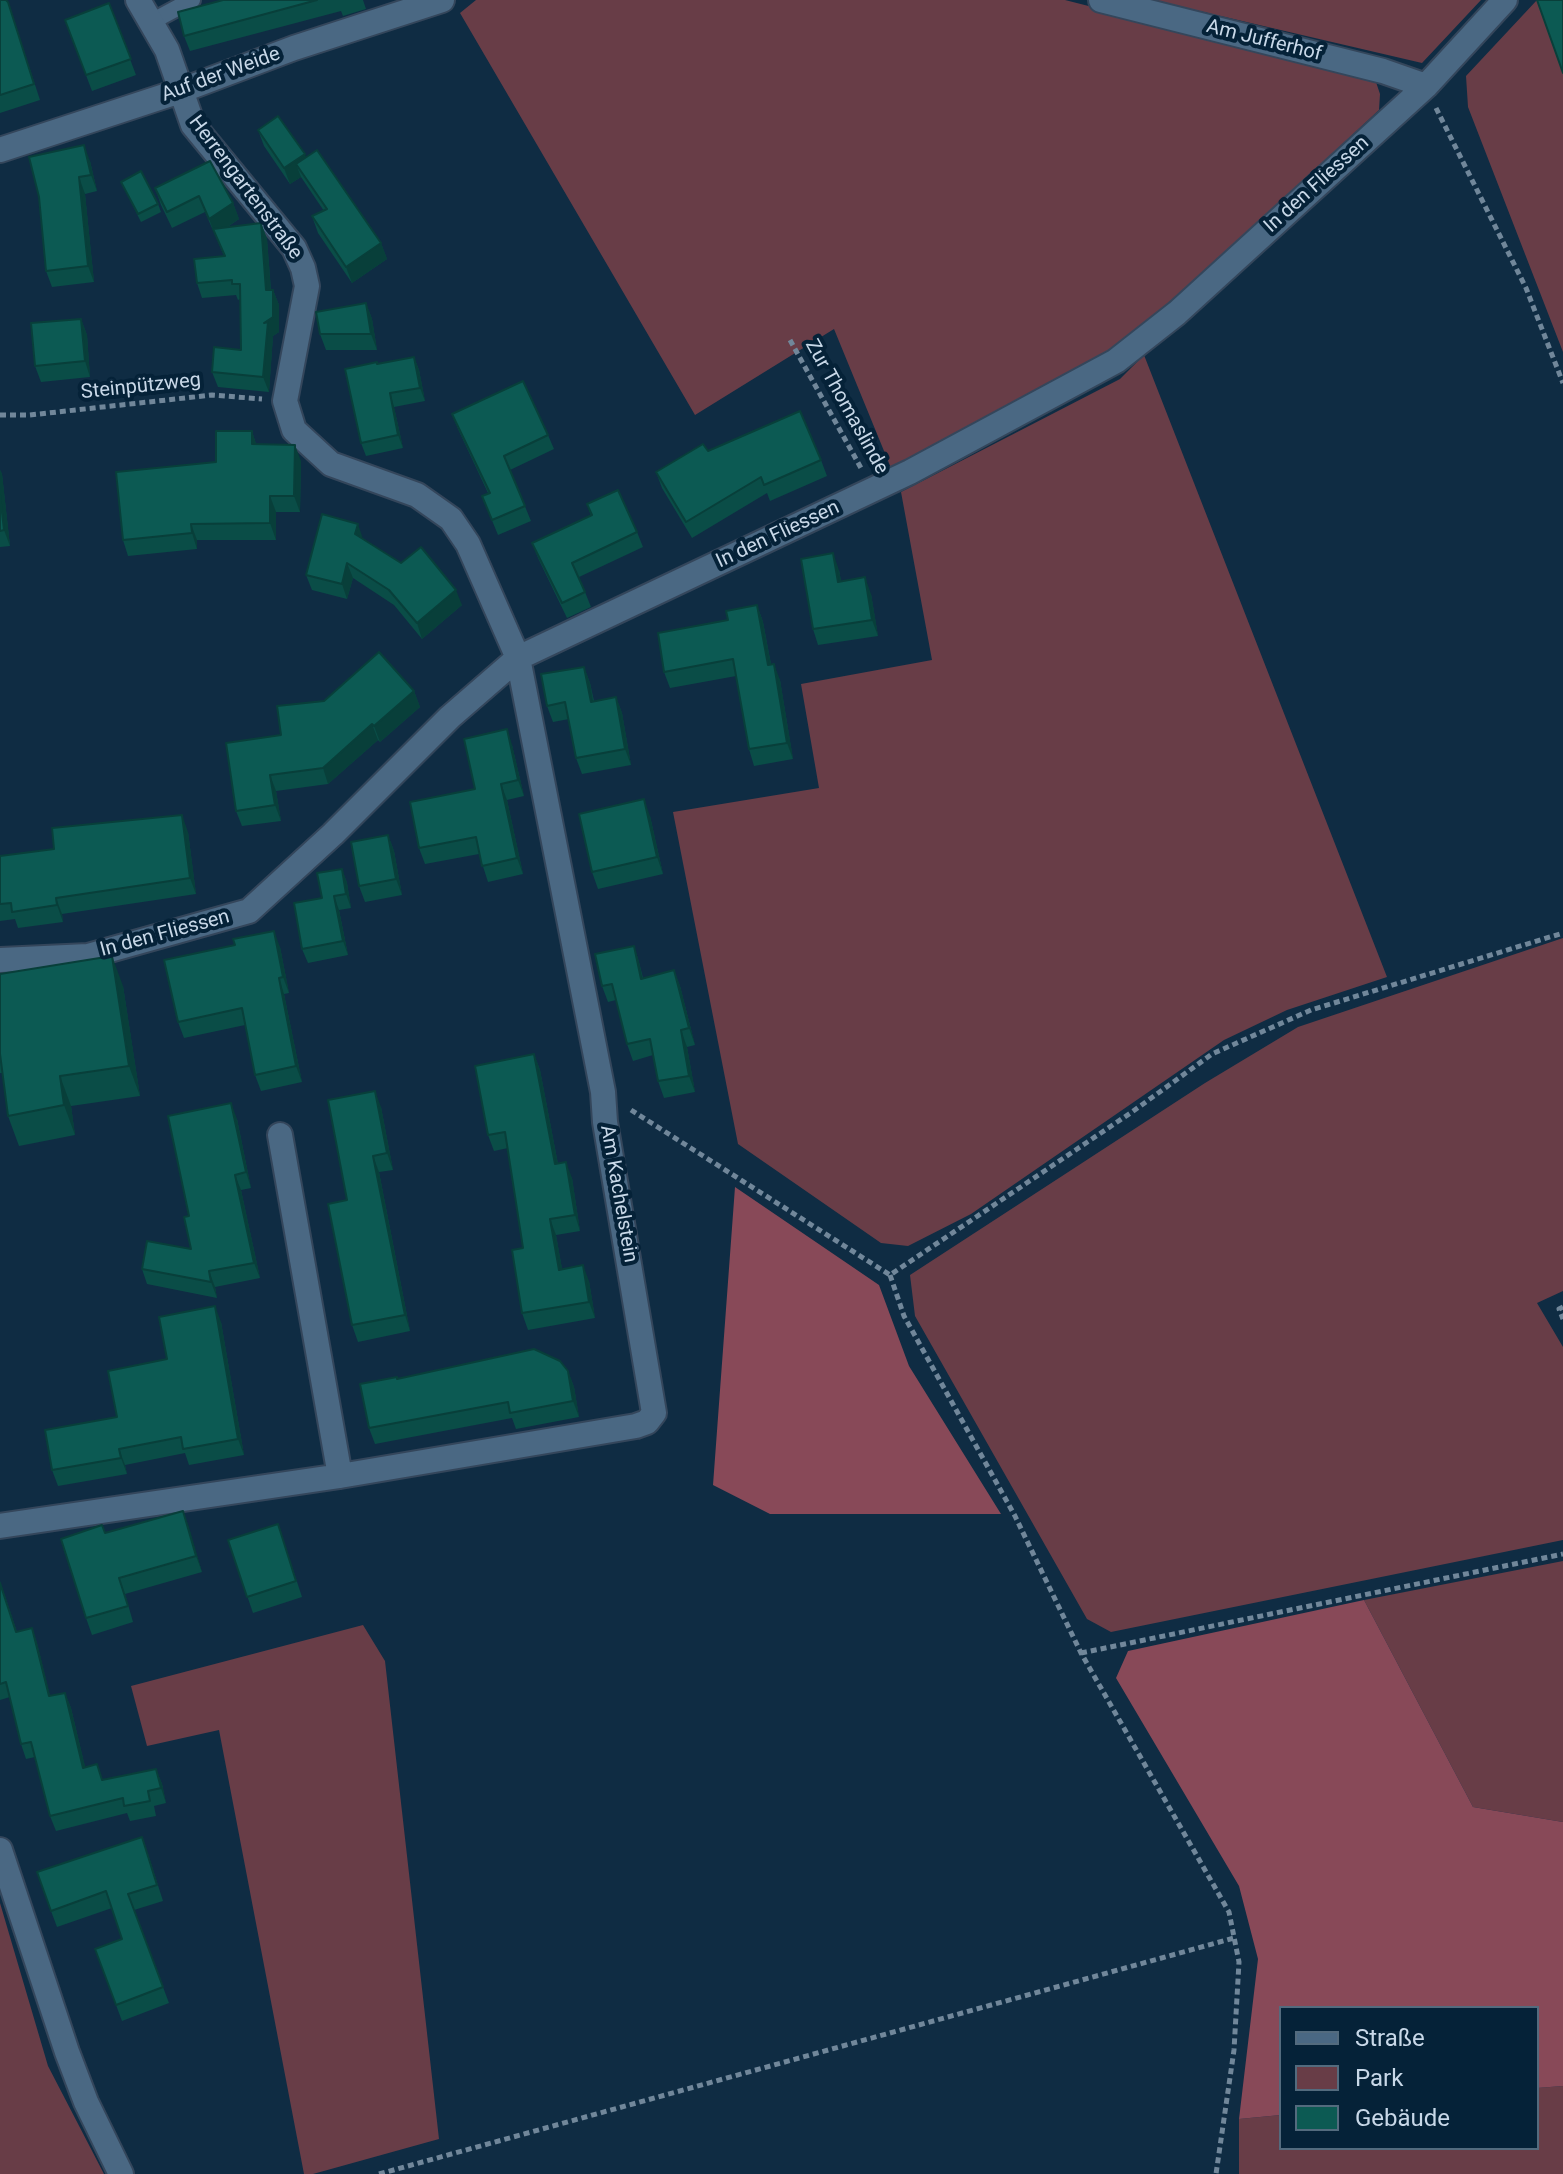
<!DOCTYPE html>
<meta charset="utf-8">
<style>
body{margin:0}
#map{position:relative;width:1563px;height:2174px;overflow:hidden;background:#0f2c43;font-family:Roboto,sans-serif}
canvas{display:block}
.legend{position:absolute;left:1279px;top:2006px;width:260px;height:144px;box-sizing:border-box;background:#052238;border:2px solid #536b7e;margin:0;padding:10px 14px;list-style:none;font-size:24px;color:#c8d8e8}
.legend li{display:flex;align-items:center;gap:16px;height:40px}
.legend b{width:40px;border:2px solid #536b7e}
</style>
<div id="map">
<canvas width="1563" height="2174"></canvas>
<ul class="legend">
<li><b style="height:10px;background:#4a6883"></b>Straße</li>
<li><b style="height:22px;background:#683d47"></b>Park</li>
<li><b style="height:22px;background:#0c5a53"></b>Gebäude</li>
</ul>
</div>
<script>
const context = document.querySelector('canvas').getContext('2d');
context.lineJoin = 'round';
function fill(path, color) {
  context.fillStyle = color;
  context.fill(path, 'evenodd');
}
function strokePath(path, color, width, dash) {
  context.strokeStyle = color;
  context.lineWidth = width;
  context.lineCap = dash ? 'butt' : 'round';
  context.setLineDash(dash || []);
  context.stroke(path);
}
function write(font, color, halo, rows, align = 'center') {
  context.font = font + ' Roboto,sans-serif';
  context.lineWidth = 8;
  context.setLineDash([]);
  context.textBaseline = 'middle';
  context.strokeStyle = halo;
  context.fillStyle = color;
  for (const [text, x, y, turn = 0] of rows) {
    context.save();
    context.translate(x, y);
    context.rotate((+turn || 0) * Math.PI / 180);
    context.textAlign = isNaN(turn) ? turn : align;
    if (halo) context.strokeText(text, 0, 0);
    context.fillText(text, 0, 0);
    context.restore();
  }
}
fill(new Path2D(`
 M476 0H1065L1375 79 1380 94 1379 110 1200 277 1104 356 891 468 834 329 695 415 460 13Z
 M1152 0H1481L1422 63Z
 M1537 0H1563V352L1468 107 1466 76Z
 M1144 355 1387 977 1287 1010 1224 1040 971 1214 908 1246 881 1243 738 1144 673 812 819 788 801 684 932 660 901 492 1120 379Z
 M1563 938V1291L1537 1303 1563 1347V1540L1111 1632 1087 1619 915 1316 910 1275 1205 1083 1298 1027Z
 M1563 1561V1822L1473 1807 1364 1600Z
 M363 1625 385 1661 439 2139 313 2174H304L219 1730 147 1746 131 1686Z
 M0 1903 48 2066 104 2174H0Z
 M1563 2086V2174H1239V2119L1281 2115V2148H1537V2088Z`), '#683d47');
fill(new Path2D(`
 M735 1187 879 1285 909 1366 1001 1514H770L713 1485Z
 M1364 1600 1473 1807 1563 1822V2086L1537 2088V2008H1281V2115L1239 2119 1258 1959 1239 1886 1116 1678 1128 1651Z`), '#884958');
const service = new Path2D(`
 M151 22 192 0`);
const minor = new Path2D(`
 M1101 0 1383 71 1426 86
 M0 150 180 91 294 48 442 0
 M0 960 88 956 249 911 333 834 450 717 518 658 910 472 1116 361 1177 313 1426 86 1505 0
 M280 1135 340 1476
 M0 1526 340 1476 636 1426 647 1422 654 1413 605 1122 603 1092 518 658 468 544 451 519 417 495 331 464 294 430 285 401 307 286 303 268 294 248 193 125 167 50 138 0
 M0 1850 67 2052 86 2102 121 2174`);
strokePath(service, '#34465b', 20);
strokePath(minor, '#34465b', 28);
strokePath(new Path2D(`
 M1436 108 1526 288 1563 383
 M790 340 861 468
 M0 415H30L212 395 262 399
 M631 1110 890 1275 1132 1112 1212 1054 1311 1010 1563 933
 M890 1275 904 1316 1015 1516 1081 1653 1229 1912 1239 1962 1234 2050 1216 2174
 M1563 1307 1559 1309 1563 1319
 M1081 1653 1563 1554
 M379 2174 1234 1938`), '#71879a', 5, [6, 4]);
strokePath(service, '#4a6883', 16);
strokePath(minor, '#4a6883', 24);
fill(new Path2D(`
 M0 0 8 2 40 100 0 113Z
 M223 0H363L366 9 343 16 341 11 190 51 184 36Z
 M109 3 136 75 92 91 65 20Z
 M258 130 306 157 381 243 387 259 352 283 318 233 312 216 324 211 301 177 290 184 264 146Z
 M90 161 97 191 85 194 94 282 52 287 46 271 39 197Z
 M121 182 158 204 161 212 141 222Z
 M155 188 233 203 239 219 226 228 261 223 267 239 271 290H273L279 305V332L273 336 269 392 218 387 212 372 241 350 240 299 238 300 236 295 202 298 197 283 224 256 215 235 205 212 172 228 161 205Z
 M366 303 372 319 377 350H326L320 334Z
 M81 319 87 335 90 377 41 382 35 366Z
 M414 357 419 370 425 401 394 407 403 448 366 456 361 443 377 364Z
 M452 414 548 435 554 449 510 470 531 521 498 535 482 496 488 493 458 429Z
 M252 431 256 444 301 461 300 512H276V540H197V549L128 556 123 540 216 462Z
 M708 451 821 460 827 476 770 501 767 493 692 538 662 488 656 472Z
 M0 470 2 474 10 546 0 547Z
 M587 504 637 532 643 547 579 577 591 607 567 618 538 558 532 543 591 516Z
 M363 539 462 605 422 639 394 605 353 578 347 599 312 590 306 575Z
 M839 570 841 581 871 594 878 636 818 645 813 629Z
 M757 605 763 622 771 664 780 680 793 759 754 766 749 749 736 676 670 688 664 672 728 620Z
 M584 667 590 683 594 701 616 697 622 713 631 765 582 774 576 758 569 719 553 722 547 706Z
 M414 691 420 707 380 742 378 740 328 784 276 791 281 821 242 826 236 811 281 735Z
 M512 745 524 796 507 800 523 874 488 882 479 854 425 864 419 848 475 789Z
 M650 816 663 874 598 889 592 872Z
 M188 832 196 894 62 914 63 922 18 928 15 919 0 921V856Z
 M388 835 394 851 402 895 365 902 359 886Z
 M342 869 347 883 351 908 339 910 348 955 308 963 302 949 322 898Z
 M634 946 639 962 643 978 674 970 680 986 695 1045 687 1047 695 1092 664 1098 658 1081 653 1055 633 1061 627 1044 616 1000 608 1002 602 986Z
 M280 947 289 993 284 994 302 1082 261 1091 255 1075 245 1025 184 1038 178 1022Z
 M0 974 123 986 140 1096 71 1106 75 1135 19 1146 8 1116 2 1073H0Z
 M534 1054 540 1070 558 1164 572 1178 580 1231 556 1235 562 1269 589 1281 595 1318 528 1330 522 1313 523 1248 508 1148 494 1151 488 1135Z
 M381 1107 393 1170 379 1172 410 1331 358 1342 352 1325 347 1200Z
 M237 1119 251 1188 241 1190 260 1278 215 1287 217 1298 147 1284 142 1269 191 1249 189 1216Z
 M221 1322 244 1455 189 1465 185 1453 125 1465 127 1474 58 1486 52 1470 117 1417 167 1359Z
 M568 1371 574 1387 579 1417 516 1429 512 1418 375 1444 369 1428 398 1379Z
 M183 1511 202 1572 125 1594 133 1622 92 1635 86 1618 105 1533Z
 M278 1524 302 1597 253 1613 228 1540Z
 M0 1581 17 1632 32 1628 37 1643 50 1696 65 1693 71 1708 85 1767 103 1780 156 1769 162 1784 166 1803 154 1806 156 1816 130 1821 127 1813 56 1831 50 1816 35 1757 26 1759 21 1744 10 1697 0 1700Z
 M148 1854 163 1901 134 1910 169 2003 122 2021 95 1949 122 1939 112 1908 57 1927 51 1911Z`), '#0a4d47');
fill(new Path2D(`
 M84 145 90 161 97 191 91 175Z
 M305 154 311 170 296 164 301 177 290 184 284 168Z
 M79 177 85 194 94 282 88 266Z
 M233 203 239 219 215 235 209 219Z
 M261 223 267 239 272 305 266 290Z
 M381 243 387 259 352 283 346 267Z
 M273 290 279 305V332L273 336 269 392 263 377 264 323Z
 M366 303 372 319 377 350 371 334Z
 M81 319 87 335 90 377 85 361Z
 M414 357 419 370 425 401 420 388Z
 M390 393 394 407 403 448 398 435Z
 M252 431 257 447 252 444Z
 M295 445 301 461 300 512 294 496Z
 M0 470 2 474 10 546 4 530 0 495Z
 M270 496 276 512V540L270 523Z
 M191 524 197 540V549L192 533Z
 M358 524 363 539 355 534Z
 M833 553 839 570 844 598 838 582Z
 M347 563 353 578 347 599 342 584Z
 M865 577 871 594 878 636 872 620Z
 M456 590 462 605 422 639 417 623Z
 M757 605 763 622 774 681 768 665Z
 M774 664 780 680 793 759 787 743Z
 M584 667 590 683 596 718 591 702Z
 M414 691 420 707 380 742 374 726Z
 M616 697 622 713 631 765 625 749Z
 M372 724 378 740 328 784 323 768Z
 M507 729 512 745 524 796 518 780Z
 M270 775 276 791 281 821 275 805Z
 M501 784 507 800 523 874 517 858Z
 M644 799 650 816 663 874 657 857Z
 M182 815 188 832 196 894 190 878Z
 M388 835 394 851 402 895 396 879Z
 M342 869 347 883 351 908 346 894Z
 M334 896 339 910 348 955 343 941Z
 M56 898 62 914 63 922 57 905Z
 M274 931 280 947 289 993 283 977Z
 M634 946 639 962 646 995 641 979Z
 M112 956 123 986 140 1096 129 1066Z
 M674 970 680 986 695 1045 689 1028Z
 M279 978 284 994 302 1082 296 1066Z
 M681 1030 687 1047 695 1092 689 1076Z
 M534 1054 540 1070 561 1180 555 1164Z
 M60 1076 71 1106 75 1135 64 1105Z
 M375 1091 381 1107 393 1170 387 1153Z
 M231 1103 237 1119 251 1188 246 1172Z
 M373 1156 379 1172 410 1331 405 1315Z
 M566 1162 572 1178 580 1231 575 1215Z
 M235 1175 241 1190 260 1278 254 1263Z
 M550 1219 556 1235 565 1286 559 1270Z
 M583 1265 589 1281 595 1318 589 1302Z
 M209 1271 215 1287 217 1298 211 1282Z
 M215 1306 221 1322 244 1455 238 1439Z
 M568 1371 574 1387 579 1417 573 1401Z
 M119 1449 125 1465 127 1474 121 1458Z
 M183 1511 189 1527 202 1572 196 1556Z
 M32 1628 37 1643 54 1711 49 1696Z
 M65 1693 71 1708 89 1783 83 1768Z
 M156 1769 162 1784 166 1803 161 1788Z`), '#083f3a');
const building = new Path2D(`
 M0 0H6L8 2 34 84 0 95Z
 M223 0H317L184 36 178 12Z
 M1537 0H1563V73Z
 M109 3 131 59 86 75 65 20Z
 M278 116 305 154 284 168 258 130Z
 M84 145 91 175 79 177 88 266 46 271 39 197 29 157Z
 M317 150 381 243 346 267 312 216 327 209 296 164Z
 M210 161 233 203 209 219 199 196 167 212 155 188Z
 M141 171 158 204 138 214 121 182Z
 M261 223 266 290H273V317L264 323 268 322 263 377 212 372 214 347 241 350 240 284H232V280L197 283 194 259 225 256 213 229Z
 M366 303 371 334H320L316 312Z
 M81 319 85 361 35 366 31 323Z
 M414 357 420 388 390 393 398 435 361 443 345 369 377 362V364Z
 M523 381 548 435 504 456 525 506 492 520 482 496 490 493 452 414Z
 M800 411 821 460 764 485 761 477 686 522 656 472 703 444 708 451Z
 M216 431H252V444L295 445 294 496H270V523L191 524 192 533 123 540 116 472 216 462Z
 M618 490 637 532 572 563 585 592 562 603 532 543 592 515 587 504Z
 M0 495 4 530 0 531Z
 M322 514 358 524 355 534 401 563 421 547 456 590 417 623 389 590 347 563 342 584 306 575Z
 M833 553 838 582 865 577 872 620 813 629 801 559Z
 M757 605 768 665 774 664 787 743 749 749 733 659 664 672 658 633 728 620 726 611Z
 M379 652 414 691 374 726 372 724 323 768 270 775 275 805 236 811 226 743 281 735 277 706 324 701Z
 M584 667 591 702 616 697 625 749 576 758 565 702 547 706 541 674Z
 M507 729 518 780 501 784 517 858 482 866 476 837 419 848 410 802 475 789 464 739Z
 M644 799 657 857 592 872 579 814Z
 M182 815 190 878 56 898 57 905 12 912 11 903 0 904V856L54 849 52 828Z
 M388 835 396 879 359 886 351 842Z
 M342 869 346 894 334 896 343 941 302 949 294 903 322 898 317 873Z
 M274 931 283 977 279 978 296 1066 255 1075 242 1008 178 1022 164 960 235 945 233 939Z
 M634 946 641 979 674 970 689 1028 681 1030 689 1076 658 1081 650 1039 627 1044 612 984 602 986 595 954Z
 M112 956 129 1066 60 1076 64 1105 8 1116 0 1054V974Z
 M534 1054 555 1164 566 1162 575 1215 550 1219 559 1270 583 1265 589 1302 522 1313 512 1250 523 1248 505 1132 488 1135 475 1066Z
 M375 1091 387 1153 373 1156 405 1315 352 1325 328 1204 347 1200 328 1100Z
 M231 1103 246 1172 235 1175 254 1263 209 1271 211 1282 142 1269 147 1241 191 1249 184 1217 189 1216 168 1116Z
 M215 1306 238 1439 183 1449 181 1437 119 1449 121 1458 52 1470 45 1430 117 1417 108 1371 167 1359 159 1317Z
 M534 1349 560 1361 568 1371 573 1401 510 1413 508 1402 369 1428 360 1384 397 1377V1379Z
 M183 1511 196 1556 119 1578 128 1606 86 1618 61 1539 102 1525 105 1533Z
 M278 1524 296 1581 247 1597 228 1540Z
 M0 1583 16 1632 32 1628 49 1696 65 1693 83 1768 97 1764 102 1780 156 1769 161 1788 148 1791 150 1801 124 1806 123 1798 50 1816 31 1742 21 1744 6 1682 0 1684Z
 M142 1837 157 1885 128 1894 163 1987 116 2005 95 1949 122 1939 106 1891 51 1911 37 1872Z`);
fill(building, '#0c5a53');
strokePath(building, '#083f3a', 2);
write('20px', '#c8d8e8', '#052238', [
 ["Am Jufferhof",1264,41,14],
 ["Auf der Weide",221,75,-20],
 ["In den Fliessen",1317,185,-42],
 ["Herrengartenstraße",245,188,53],
 ["Steinpützweg",141,387,-6],
 ["Zur Thomaslinde",846,407,61],
 ["In den Fliessen",778,535,-25],
 ["In den Fliessen",165,934,-15],
 ["Am Kachelstein",618,1194,80]
]);
</script>
